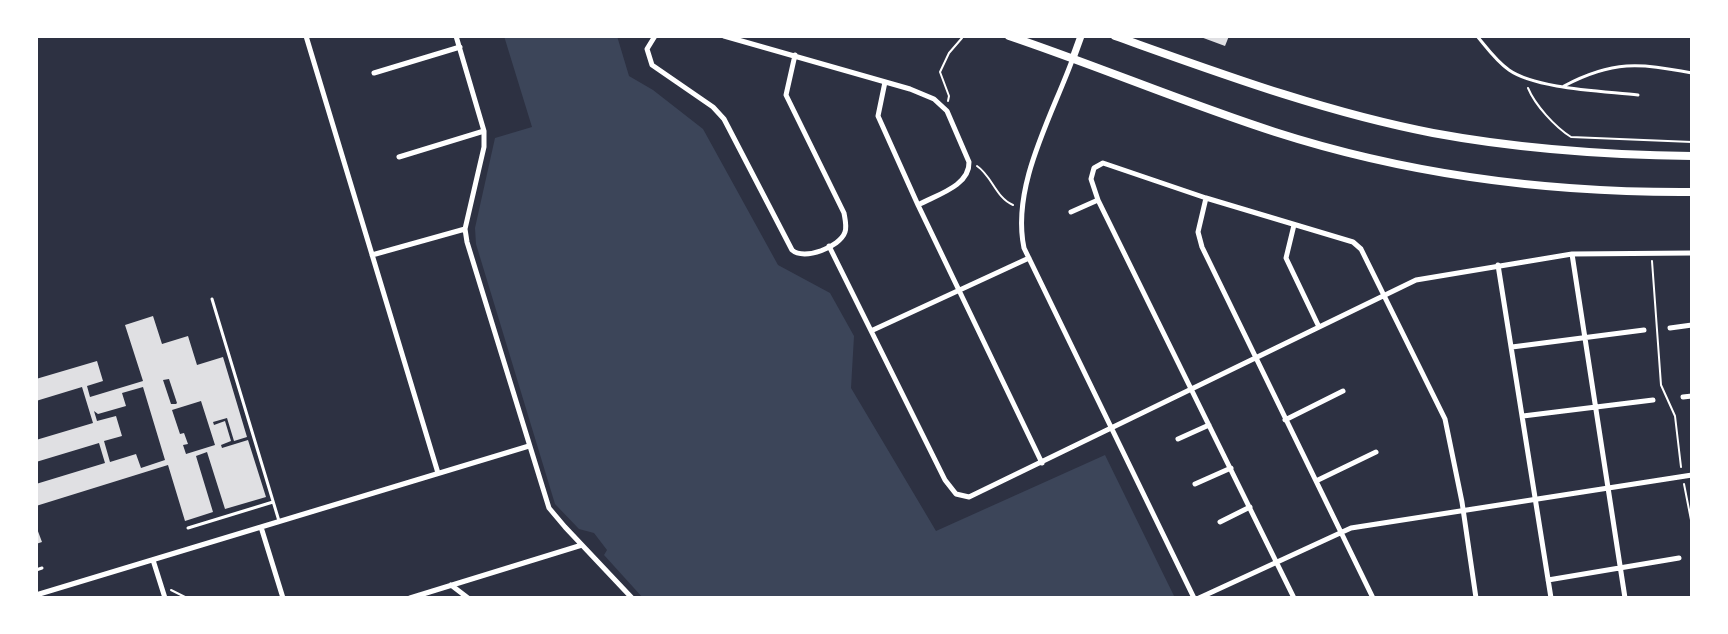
<!DOCTYPE html>
<style>
body{margin:0}
#map{position:relative;width:1728px;height:634px;overflow:hidden;background:#2d3142;font-family:"Fira Sans",sans-serif}
canvas{display:block}
.frame{position:absolute;inset:0;border:38px solid #fff;pointer-events:none}
</style>
<div id="map">
<canvas width="1728" height="634"></canvas>
<div class="frame"></div>
</div>
<script>
const context = document.querySelector('canvas').getContext('2d');
context.lineJoin = 'round';
function fill(path, color) {
  context.fillStyle = color;
  context.fill(path, 'evenodd');
}
function strokePath(path, color, width, dash) {
  context.strokeStyle = color;
  context.lineWidth = width;
  context.lineCap = dash ? 'butt' : 'round';
  context.setLineDash(dash || []);
  context.stroke(path);
}
fill(new Path2D(`
 M504 36H617L629 76 653 90 703 129 778 265 830 293 854 336 851 388 936 531 1105 455 1175 598H643L604 555 607 550 594 533 579 529 555 504 476 244 475 228 495 138 532 127Z`), '#3c4559');
fill(new Path2D(`
 M1198 36H1229L1225 46Z
 M153 316 162 344 188 336 197 365 223 357 247 437 234 441 227 418 213 422 214 425 225 421 231 441 221 445 222 448 248 440 266 497 225 509 207 452 196 456 213 512 185 521 168 465 36 506V484L105 463 99 443 36 462V440L93 423 82 387 36 401V379L97 361 103 381 87 386 90 397 143 381 125 325ZM169 379 177 403 176 404H171L163 380ZM143 387 165 460 141 468 136 454 110 462 104 441 122 436 116 416 97 421 94 411 98 414 126 406 122 393ZM201 401 215 445 186 454 183 445 188 444 184 433 180 434 172 410Z
 M36 526 42 542 36 544Z`), '#e0e0e3');
strokePath(new Path2D(`
 M1528 88C1535 105 1555 127 1571 137L1692 142
 M948 101 949 96 940 72 949 53 962 38
 M977 166C992 176 996 198 1013 205
 M1652 261 1661 385 1675 416 1681 467
 M1684 484 1692 525
 M1692 528V586
 M171 590 187 598`), '#fff', 2);
strokePath(new Path2D(`
 M1477 36C1487 48 1496 61 1509 70 1536 89 1604 91 1638 95
 M1564 86C1613 60 1639 63 1692 73
 M212 299 279 521
 M188 528 273 502
 M36 570 42 568`), '#fff', 3);
strokePath(new Path2D(`
 M306 36 438 473
 M456 36 484 131V147L465 229 467 242 549 508 565 527 632 598
 M655 36 647 49 652 65 713 107 724 119 792 250C804 261 840 247 845 232 847 226 845 219 844 213L786 95 795 55
 M724 36 910 89 934 99 947 111 969 162C970 186 936 195 918 205
 M1073 58C1052 116 1011 186 1024 248L1194 598
 M374 73 460 47
 M885 82 878 116 918 205 1042 463
 M399 157 484 131
 M1206 198 1198 232 1202 247 1373 598
 M1098 200 1294 598
 M1071 212 1098 200 1091 179 1094 168 1103 163 1206 198 1353 242 1361 249 1445 419 1462 502 1476 598
 M1294 225 1286 258 1319 327
 M829 246 945 480 956 494 969 497 1416 280 1572 254 1692 253
 M1572 254 1625 598
 M372 255 465 229
 M1498 265 1551 598
 M1670 328 1692 325
 M873 330 1029 258
 M1512 347 1644 330
 M1683 397 1692 396
 M1523 416 1653 400
 M1285 420 1343 391
 M1178 439 1209 425
 M1316 481 1376 452
 M1195 484 1231 468
 M1220 522 1250 507
 M261 527 283 598
 M153 560 165 598
 M1548 580 1679 558
 M451 585 468 598
 M36 595 529 446
 M410 598 582 545
 M1199 598 1351 528 1692 475`), '#fff', 5);
strokePath(new Path2D(`
 M1073 58 1081 36`), '#fff', 7);
strokePath(new Path2D(`
 M1009 36C1098 66 1185 103 1275 132 1409 175 1551 193 1692 192
 M1115 36C1219 73 1324 112 1433 133 1519 149 1605 155 1692 156`), '#fff', 8);
</script>
